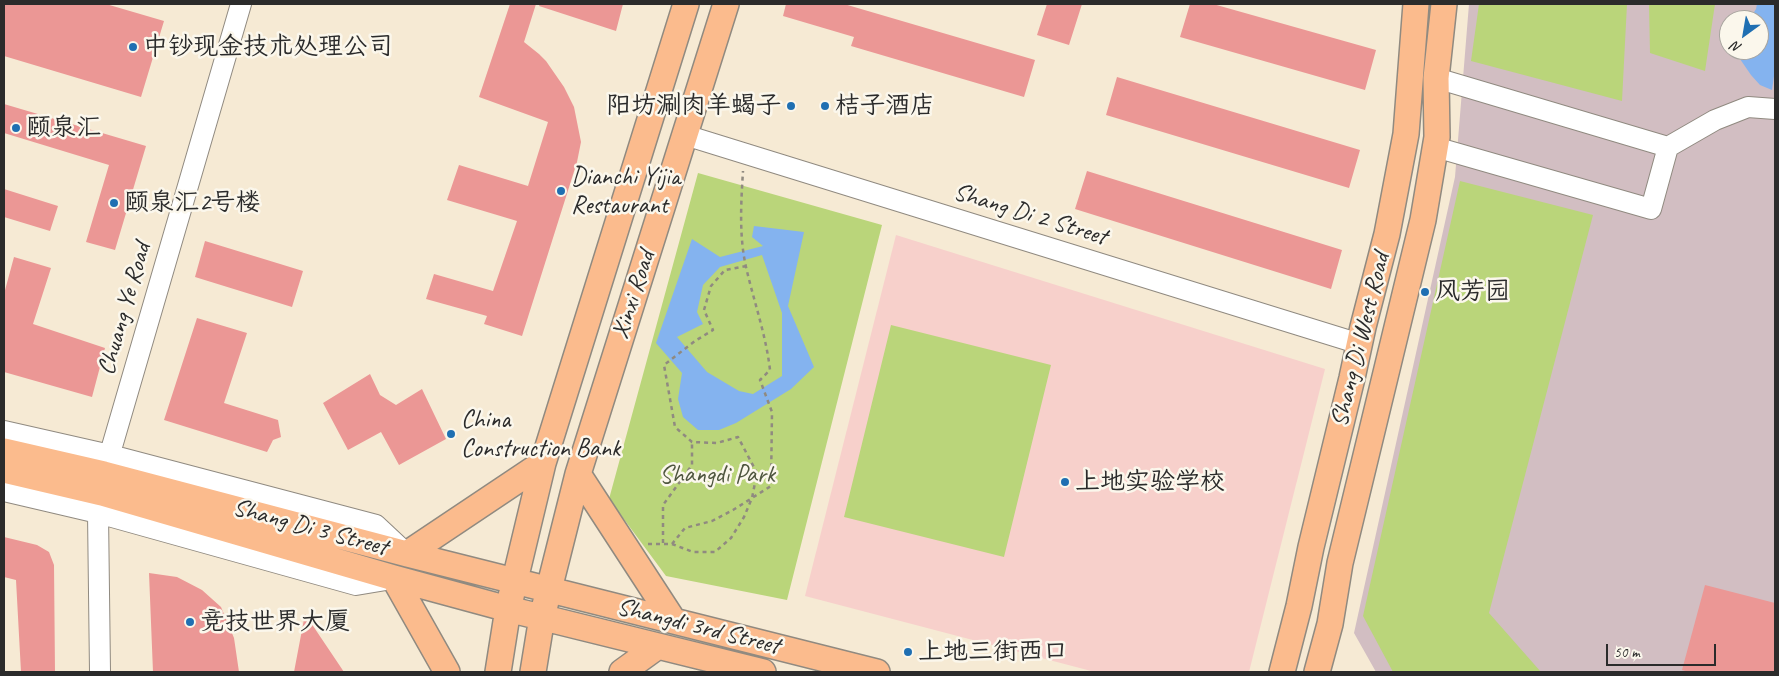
<!DOCTYPE html>
<meta charset="utf-8">
<style>
body{margin:0}
#map{position:relative;width:1779px;height:676px;overflow:hidden;background:#f6ead4;font-family:Caveat,sans-serif}
canvas{display:block}
.frame{position:absolute;inset:0;border:5px solid #2b2b2b;pointer-events:none}
.north{position:absolute;left:1719px;top:10px;width:50px;height:50px;box-sizing:border-box;background:#fbf7ec;border:1px solid #a8a59f;border-radius:50%;rotate:212deg;font-size:14px;font-weight:700;line-height:20px;text-align:center;color:#2b2b2b}
.north::after{content:'';display:block;margin:auto;width:18px;height:22px;background:#1f6fb2;clip-path:polygon(50% 0,100% 100%,50% 72%,0 100%)}
.scale{position:absolute;left:1606px;top:644px;width:110px;height:22px;box-sizing:border-box;border:2px solid #2b2b2b;border-top:0;padding-left:6px;font-size:15px;line-height:18px;white-space:nowrap;color:#2b2b2b;-webkit-text-stroke:4px #fbf7ec;paint-order:stroke}
</style>
<div id="map">
<canvas width="1779" height="676"></canvas>
<div class="frame"></div>
<div class="north">N</div>
<div class="scale">50 m</div>
</div>
<script>
const context = document.querySelector('canvas').getContext('2d');
context.lineJoin = 'round';
function fill(path, color) {
  context.fillStyle = color;
  context.fill(path, 'evenodd');
}
function strokePath(path, color, width, dash) {
  context.strokeStyle = color;
  context.lineWidth = width;
  context.lineCap = dash ? 'butt' : 'round';
  context.setLineDash(dash || []);
  context.stroke(path);
}
function write(font, color, halo, rows, align = 'center') {
  context.font = font + ' Caveat,"LXGW WenKai TC",sans-serif';
  context.lineWidth = 5;
  context.setLineDash([]);
  context.textBaseline = 'middle';
  context.strokeStyle = halo;
  context.fillStyle = color;
  for (const [text, x, y, turn = 0] of rows) {
    context.save();
    context.translate(x, y);
    context.rotate((+turn || 0) * Math.PI / 180);
    context.textAlign = isNaN(turn) ? turn : align;
    if (halo) context.strokeText(text, 0, 0);
    context.fillText(text, 0, 0);
    context.restore();
  }
}
fill(new Path2D(`
 M896 235 1325 369 1249 672H1095L805 596Z`), '#f7d0cb');
fill(new Path2D(`
 M1469 4H1775V672H1376L1354 633 1455 177ZM1729 20H1759V50H1729Z`), '#d2bec2');
fill(new Path2D(`
 M1479 4H1627L1622 101 1471 61Z
 M1649 4H1715L1705 71 1650 53Z
 M698 173 882 225 787 600 666 576 609 499Z
 M1460 181 1593 215 1489 613 1541 672H1393L1363 616Z
 M891 325 1051 365 1004 557 844 517Z`), '#bad57a');
fill(new Path2D(`
 M1757 4H1775V69L1772 90 1760 85 1751 75 1740 59V50H1759V20H1749L1756 9Z
 M754 226 804 232 788 306 814 367 791 389 736 423 719 430H698L683 417 678 399 682 373 656 343 692 239 720 257 763 246 752 237ZM762 255 782 313V376L753 394 739 391 707 372 677 337 703 324 697 312 703 285 720 267Z`), '#84b3ef');
fill(new Path2D(`
 M4 4H106L164 21 141 97 4 56Z
 M510 4H536L524 42 539 54 546 61 564 87 574 107 581 142 577 162 522 336 484 324 487 316 426 299 434 274 493 291 517 221 447 200 459 165 528 186 548 122 479 97Z
 M540 4H623L616 31 539 6Z
 M786 4H844L1035 60 1024 97 851 46 854 37 783 16Z
 M1047 4H1082L1069 45 1037 35Z
 M1190 4H1213L1376 50 1365 90 1180 37Z
 M1117 77 1360 150 1349 188 1106 115Z
 M4 104 146 146 115 250 86 242 109 165 4 133Z
 M1087 171 1342 250 1331 289 1075 209Z
 M4 189 58 206 50 231 4 217Z
 M205 241 303 271 292 307 195 277Z
 M14 257 51 268 33 324 105 348 92 397 4 372V294Z
 M197 318 247 333 224 403 278 420 281 437 273 440 267 452 164 420Z
 M370 374 380 395 396 405 422 389 446 439 399 465 381 432 348 450 323 403Z
 M4 537 37 545 49 552 54 565 55 672H21L16 580 4 577Z
 M149 573 177 577 202 590 221 607 234 638 239 672H153Z
 M1705 585 1775 603V672H1689L1682 670Z
 M305 614 344 672H294Z`), '#eb9795');
const minor = new Path2D(`
 M685 135 1360 344
 M1435 147 1651 209 1668 147 1436 78
 M1668 147 1715 120 1748 107 1775 109
 M4 431 110 455 376 525 407 554
 M104 474 241 4
 M4 491 98 513 356 585 392 579
 M100 672 98 513 100 502`);
const major = new Path2D(`
 M4 451 104 474 407 554 877 672
 M4 470 102 493 394 578 508 609 763 672
 M578 474 673 620
 M407 554 543 463
 M394 578 447 672
 M498 672 508 609 543 463 686 4
 M533 672 542 617 578 474 726 4
 M622 672 658 646
 M1282 672 1299 606 1311 547 1352 378 1363 327 1387 234 1406 134 1416 4
 M1317 672 1330 624 1340 563 1423 220 1437 137 1436 78 1444 4`);
strokePath(minor, '#908a80', 22);
strokePath(major, '#908a80', 28);
strokePath(new Path2D(`
 M663 543V505L692 465V442
 M648 544H672L693 552H715L731 538 744 517 752 498 757 473 738 437 717 443 692 442 675 427 664 365 695 341 713 330 704 310 711 286 725 270 746 266
 M672 544 685 528 712 521 733 510 771 486 772 412 760 380 770 370C766 335 754 302 746 267 739 236 741 203 743 171`), '#908a80', 2.5, [4, 4]);
strokePath(minor, '#fff', 20);
strokePath(major, '#fbbb8d', 25);
for (const [x, y, r, color] of [
 [133,47,5,"#1f6fb2"],
 [791,106,5,"#1f6fb2"],
 [825,106,5,"#1f6fb2"],
 [16,128,5,"#1f6fb2"],
 [561,191,5,"#1f6fb2"],
 [114,203,5,"#1f6fb2"],
 [1425,292,5,"#1f6fb2"],
 [451,434,5,"#1f6fb2"],
 [1065,482,5,"#1f6fb2"],
 [190,622,5,"#1f6fb2"],
 [908,652,5,"#1f6fb2"]
]) {
  const dot = new Path2D();
  dot.arc(x, y, r, 0, 2 * Math.PI);
  context.fillStyle = color;
  context.fill(dot);
  strokePath(dot, '#fbf7ec', 2);
}
write('25px', '#2b2b2b', '#fbf7ec', [
 ["中钞现金技术处理公司",143,47],
 ["阳坊涮肉羊蝎子",781,106,"right"],
 ["桔子酒店",835,106],
 ["颐泉汇",26,128],
 ["Dianchi Yijia",571,177],
 ["Restaurant",571,206],
 ["颐泉汇2号楼",124,203],
 ["风芳园",1435,292],
 ["China",461,420],
 ["Construction Bank",461,449],
 ["上地实验学校",1075,482],
 ["竞技世界大厦",200,622],
 ["上地三街西口",918,652]
], 'left');
write('25px', '#2b2b2b', '#fbf7ec', [
 ["Shang Di 2 Street",1030,215,17],
 ["Xinxi Road",634,295,-72],
 ["Chuang Ye Road",125,309,-74],
 ["Shang Di West Road",1361,340,-76],
 ["Shang Di 3 Street",310,528,15],
 ["Shangdi 3rd Street",698,627,14]
]);
write('25px', '#4f563f', '#fbf7ec', [
 ["Shangdi Park",717,475]
]);
</script>
